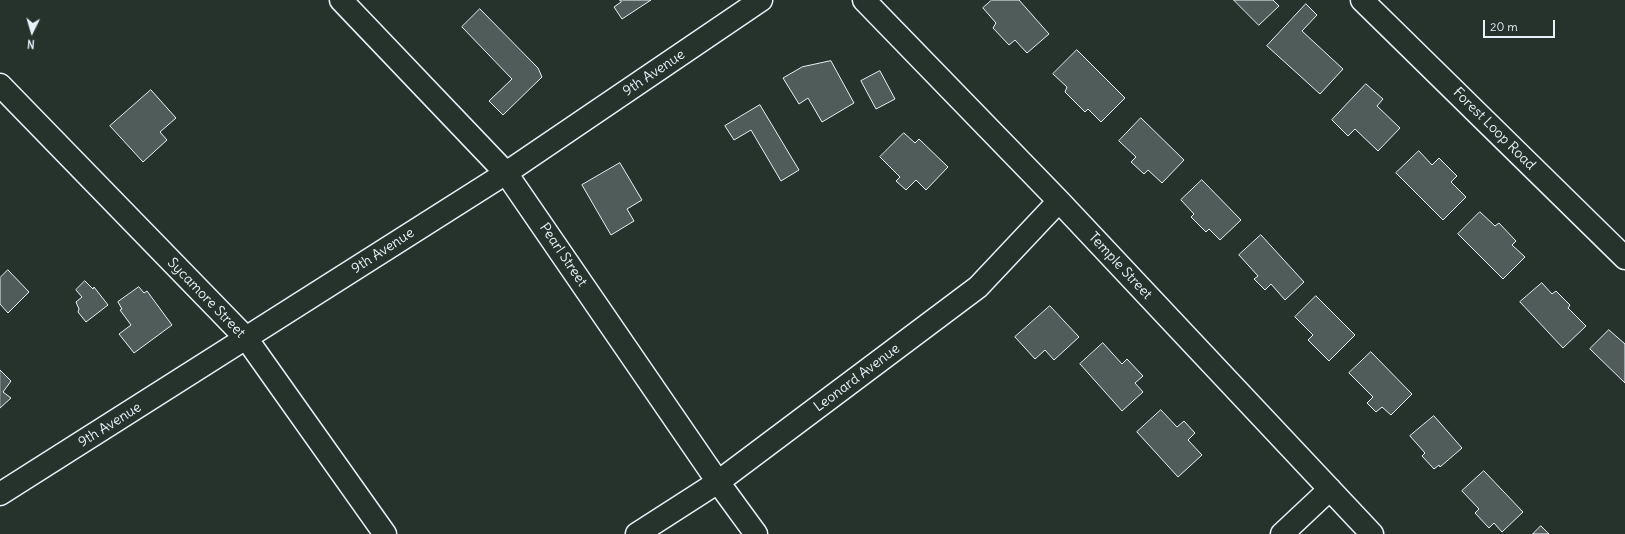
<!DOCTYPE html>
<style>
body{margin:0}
#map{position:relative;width:1625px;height:534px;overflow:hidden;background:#26332d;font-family:Delius,sans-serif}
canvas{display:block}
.north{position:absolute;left:12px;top:12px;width:40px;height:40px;-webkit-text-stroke:3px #26332d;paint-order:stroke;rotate:185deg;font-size:11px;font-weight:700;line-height:16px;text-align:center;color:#e8f1f8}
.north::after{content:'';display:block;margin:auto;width:14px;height:18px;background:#e8f1f8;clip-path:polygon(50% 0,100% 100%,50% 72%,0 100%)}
.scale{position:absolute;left:1483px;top:20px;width:72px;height:18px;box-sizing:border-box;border:2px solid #e8f1f8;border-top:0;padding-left:5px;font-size:12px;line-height:14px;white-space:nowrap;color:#e8f1f8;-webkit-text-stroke:3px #26332d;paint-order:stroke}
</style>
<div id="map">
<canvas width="1625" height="534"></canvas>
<div class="north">N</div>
<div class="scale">20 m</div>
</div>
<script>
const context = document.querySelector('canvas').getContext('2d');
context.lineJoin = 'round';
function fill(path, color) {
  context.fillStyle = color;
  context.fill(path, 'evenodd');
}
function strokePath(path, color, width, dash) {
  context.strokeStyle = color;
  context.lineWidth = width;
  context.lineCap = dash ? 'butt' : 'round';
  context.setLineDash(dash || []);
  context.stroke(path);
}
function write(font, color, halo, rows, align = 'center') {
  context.font = font + ' Delius,sans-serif';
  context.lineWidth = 3.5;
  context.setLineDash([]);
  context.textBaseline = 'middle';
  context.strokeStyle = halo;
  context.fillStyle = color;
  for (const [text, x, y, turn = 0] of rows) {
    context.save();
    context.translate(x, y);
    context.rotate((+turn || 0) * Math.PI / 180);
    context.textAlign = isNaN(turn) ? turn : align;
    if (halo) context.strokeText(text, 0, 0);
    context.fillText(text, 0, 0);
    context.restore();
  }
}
const building = new Path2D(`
 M620 0H651L622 19 614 7 621 2Z
 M992 0H1019L1049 34 1027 53 1015 40 1009 45 993 28 996 23 983 8Z
 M1234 0H1273L1279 6 1259 25Z
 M1306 4 1317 15 1302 31 1343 69 1320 94 1267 46Z
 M480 9 538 68 542 77 503 115 489 101 512 79 462 27Z
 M1077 50 1125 98 1101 122 1088 109 1085 112 1065 92 1067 87 1053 74Z
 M831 61 854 103 822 122 808 98 799 104 783 78 802 67Z
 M880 71 895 99 876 109 861 81Z
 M1366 84 1383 99 1377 106 1400 128 1378 151 1355 129 1348 136 1332 120Z
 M151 90 176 118 160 132 167 140 143 162 110 126Z
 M760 105 799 170 781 181 751 130 734 140 725 126Z
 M1141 118 1184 160 1162 183 1148 170 1144 174 1131 162 1136 157 1119 141Z
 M904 133 915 143 919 139 948 167 926 190 916 180 906 190 896 181 900 177 880 157Z
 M1419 151 1432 165 1439 158 1457 176 1451 182 1466 197 1443 220 1396 173Z
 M620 163 642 200 627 209 634 221 611 235 582 185Z
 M1202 180 1241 220 1220 240 1209 229 1206 232 1191 217 1194 214 1181 200Z
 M1480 212 1495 226 1499 223 1516 241 1512 245 1525 257 1503 279 1458 234Z
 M1261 235 1304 282 1285 300 1271 284 1265 290 1254 279 1258 276 1239 255Z
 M8 270 29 292 8 313 0 304V278Z
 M85 281 93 289 94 287 108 305 86 322 78 312 79 309 76 302 82 297 76 290Z
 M1542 283 1552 294 1556 291 1570 305 1568 308 1586 326 1563 348 1520 302Z
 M139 287 144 293 147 291 172 325 134 353 119 334 131 325 120 310 122 309 118 302Z
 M1316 296 1355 335 1329 361 1308 340 1313 335 1295 317Z
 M1050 306 1079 337 1054 360 1045 350 1035 359 1015 337Z
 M1609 330 1625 344V383L1590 349Z
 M1103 343 1122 364 1127 359 1143 376 1135 383 1143 392 1122 411 1080 364Z
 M1371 352 1412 394 1391 415 1382 407 1376 412 1367 403 1373 397 1349 373Z
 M0 370 11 381 3 392 11 398 0 408Z
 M1161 410 1177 427 1184 421 1195 433 1188 440 1202 455 1178 477 1137 432Z
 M1434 416 1462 448 1440 467 1439 465 1434 469 1422 456 1425 453 1410 436Z
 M1484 471 1523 512 1502 532 1494 523 1489 528 1475 513 1479 509 1462 491Z
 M1541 526 1549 534H1533Z`);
fill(building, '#505c59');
strokePath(building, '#e8f1f8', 1);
const minor = new Path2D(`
 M341 0 506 173 718 482 756 534
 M864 0 1059 201 1372 534
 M1362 0 1625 258
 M0 85 246 338 385 534
 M0 494 506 173 761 0
 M637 534 718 482 978 287 1059 201
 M1282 534 1330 489`);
strokePath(minor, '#e8f1f8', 25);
strokePath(minor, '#26332d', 22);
write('14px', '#e8f1f8', '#26332d', [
 ["9th Avenue",654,73,-34],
 ["Forest Loop Road",1494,129,45],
 ["9th Avenue",383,251,-33],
 ["Pearl Street",563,255,56],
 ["Temple Street",1120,266,47],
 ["Sycamore Street",206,298,46],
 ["Leonard Avenue",857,378,-37],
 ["9th Avenue",110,425,-32]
]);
</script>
